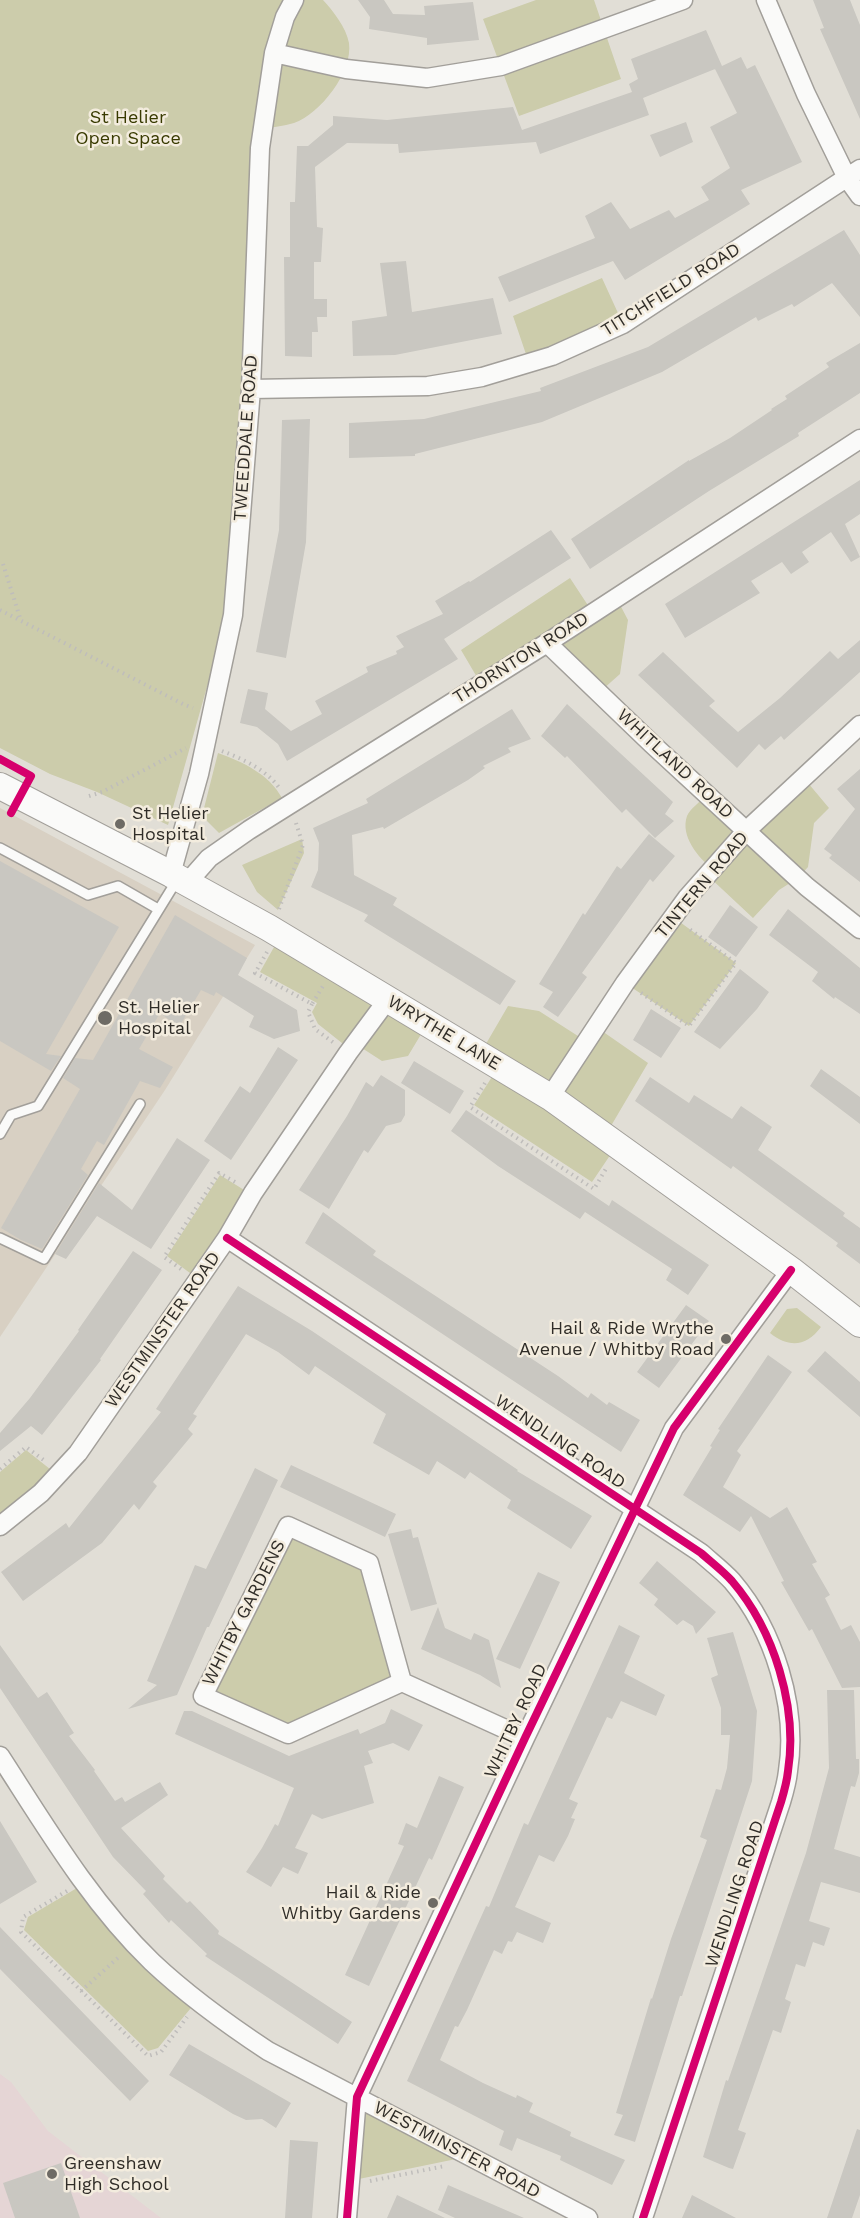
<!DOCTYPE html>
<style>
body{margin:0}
canvas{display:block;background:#e1ded6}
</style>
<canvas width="860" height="2218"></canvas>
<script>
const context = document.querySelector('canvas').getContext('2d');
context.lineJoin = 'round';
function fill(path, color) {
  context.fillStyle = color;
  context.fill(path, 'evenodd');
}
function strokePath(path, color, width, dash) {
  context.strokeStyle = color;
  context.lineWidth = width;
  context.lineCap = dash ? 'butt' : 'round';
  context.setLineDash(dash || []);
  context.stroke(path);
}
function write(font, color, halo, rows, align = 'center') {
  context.font = font + ' "Work Sans",sans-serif';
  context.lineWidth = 5;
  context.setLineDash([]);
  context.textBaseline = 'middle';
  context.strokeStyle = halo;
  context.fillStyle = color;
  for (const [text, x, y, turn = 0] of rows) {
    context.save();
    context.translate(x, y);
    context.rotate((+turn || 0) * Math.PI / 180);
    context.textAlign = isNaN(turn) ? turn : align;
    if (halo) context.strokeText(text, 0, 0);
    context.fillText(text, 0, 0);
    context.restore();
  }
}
fill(new Path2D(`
 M0 808 255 945 165 1090 0 1337Z`), '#d8d0c3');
fill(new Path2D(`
 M0 2074 11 2082 48 2131 161 2218H0Z`), '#e5d5d5');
fill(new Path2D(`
 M0 0H286L269 56 240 498 227 596 214 662 168 825 97 792 50 774 0 748Z
 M294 0H323C333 11 346 27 349 43 353 72 320 114 294 123 284 126 272 127 262 129Z
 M536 0H594L621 79 519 116 483 19Z
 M602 278 623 324 529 363 513 316Z
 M570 578 593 613 481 684 461 650Z
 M618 601 628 620 620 674 602 690 555 642Z
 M218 753C243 762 269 774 282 798L219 833 202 816Z
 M803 777 829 808 814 823 808 867 798 878 779 890 753 918 707 875 712 869C698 857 680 836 687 816 690 809 701 801 706 795L747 830Z
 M302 839 304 853 278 910 257 892 242 865Z
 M673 917 736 963 689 1026 625 983Z
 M278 940 426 1026 408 1056 382 1061 351 1041 347 1047 318 1024 312 1012 317 1003 260 972Z
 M508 1006 539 1011 592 1045 602 1031 648 1063 608 1131 483 1049Z
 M497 1069 617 1145 592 1182 474 1105Z
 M220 1175 249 1193 194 1276 167 1256Z
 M797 1308 821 1327C806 1347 789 1348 770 1333L787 1309Z
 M26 1450 55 1473 0 1522V1472Z
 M288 1526 369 1563 402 1682 288 1734 203 1696Z
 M82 1885 195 2003 158 2048 148 2051 24 1930 28 1917Z
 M360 2106 461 2158 354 2180Z`), '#ccccab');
fill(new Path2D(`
 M358 0H384L393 14 425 15 424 6 473 2 479 40 427 45V38L369 29 370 17Z
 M813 0H850L860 25V119L820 29 824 28Z
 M706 30 722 66 741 57 747 69 755 65 802 162 741 190 750 204 625 280 613 261 509 302 498 277 595 238 585 216 611 202 630 229 669 210 675 218 709 200 701 187 730 168 710 127 737 113 715 69 720 67 643 98 649 115 540 154 536 142 399 153 398 144 347 143 315 167 317 227 323 228 321 262H314V299H327V317H317L318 332H312V357L285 356 284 257H290V202H295L297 146H308L333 125V116L387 120 513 107 522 130 632 92 629 84 638 79 631 59Z
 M686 122 693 142 660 157 650 135Z
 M844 230 860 255V317L832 283 794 307 792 304 758 321 756 317 662 372 542 422 415 454V456L349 458V423L424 419 541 391 540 388 648 347Z
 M406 261 412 312 493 298 502 334 395 355 353 356 352 321 387 316 380 263Z
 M860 343V393L798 433 799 436 709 491 590 569 571 539 689 460V461L730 438 772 410 771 409 787 399 785 396 829 367 826 363Z
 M310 419 306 542 286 658 256 652 279 530 282 420Z
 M860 480V514L845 524 860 557 851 562 831 532 802 552 809 562 791 574 782 562 751 581 760 593 685 638 665 604Z
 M551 530 571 558 444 639 458 659 287 761 278 744 257 727 240 723 248 689 268 693 265 709 291 731 322 714 315 701 368 672 366 667 397 654 396 651 404 647 396 636 443 614 435 601 469 581 470 582Z
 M860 640V672L784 740 781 736 765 750 759 744 737 768 638 675 663 652 715 701 709 706 738 732 780 698 830 651 838 659Z
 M567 704 673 802 665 814 674 821 655 838 626 809 622 813 567 756 565 758 541 736Z
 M512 709 531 739 508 748 511 752 483 766 485 768 468 780 384 829 383 827 352 835 354 875 397 898 393 905 516 981 500 1005 364 921 368 915 311 887 318 870 319 843 313 828 368 803 366 799Z
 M860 769V882L829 858 832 855 824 849 855 809 837 789Z
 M649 834 675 856 653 882 650 879 582 973 587 977 558 1017 543 1007 553 992 539 984 583 913 585 915 617 866 621 869Z
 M0 861 119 927 46 1054 61 1056 51 1071 0 1041Z
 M730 905 758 927 736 957 708 937Z
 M788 909 860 968V1014L835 997 834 999 812 981 818 972 769 935Z
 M175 915 247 958 238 975 297 1010 300 1031 274 1039 249 1027 254 1016 216 992 214 996 201 990 179 1027 160 1013 139 1049 173 1067 160 1088 140 1081 104 1145 97 1141 81 1169 88 1175 42 1249 21 1240 1 1228 80 1089 63 1078 75 1058 93 1060Z
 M740 969 769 992 757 1009 720 1049 694 1032Z
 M651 1009 681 1028 661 1058 633 1040Z
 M278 1047 298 1060 231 1160 204 1141 240 1086 250 1093Z
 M414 1061 464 1091 450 1114 401 1083Z
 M821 1069 860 1097V1124L810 1086Z
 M381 1075 405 1090V1115L401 1122 386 1126 368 1153 364 1150 329 1209 299 1190 347 1116 366 1082 373 1087Z
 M650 1077 689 1103 694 1095 732 1119 741 1106 772 1127 758 1150 845 1213 843 1216 860 1228V1264L836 1246 838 1243 733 1166 731 1169 635 1101Z
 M466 1110 609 1206 612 1200 709 1265 688 1295 666 1280 672 1269 585 1212 580 1219 498 1166 451 1131Z
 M177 1138 210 1160 151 1249 97 1216 66 1259 55 1254 99 1183 132 1210Z
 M323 1212 376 1251 373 1255 558 1376 588 1398 591 1393 607 1405 609 1402 640 1420 621 1452 305 1243Z
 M133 1251 162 1270 100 1359 101 1360 42 1435 31 1426 0 1451V1433L30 1398 79 1331 78 1330Z
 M238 1286 312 1331 518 1470 517 1471 592 1516 571 1549 507 1508 511 1500 470 1472 465 1479 437 1461 429 1475 373 1443 386 1414 315 1366 309 1375 278 1352 246 1334 193 1414 197 1416 188 1429 193 1434 153 1482 157 1486 139 1510 134 1504 102 1543 23 1601 1 1572 66 1523 69 1528 161 1412 156 1409Z
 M686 1305 709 1321 659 1388 637 1372Z
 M825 1351 860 1382V1417L807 1371Z
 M768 1355 792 1372 737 1451 741 1455 723 1487 770 1518 787 1507 817 1562 812 1564 830 1595 825 1598 841 1630 851 1625 860 1642V1687L842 1688 812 1629 809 1631 781 1582 784 1581 751 1516 740 1532 683 1495 712 1447 710 1446 720 1430 718 1429Z
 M291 1465 396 1514 385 1537 280 1487Z
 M255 1468 278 1480 209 1627H207L177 1695 128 1709 157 1685 147 1681 195 1565 206 1569Z
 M411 1529 413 1538 418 1537 437 1604 411 1611 388 1534Z
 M657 1561 716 1612 696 1634 693 1626 683 1620 677 1625 654 1605 658 1599 639 1583Z
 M538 1572 560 1582 520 1669 496 1659Z
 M438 1607 445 1628 471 1640 474 1633 489 1640 501 1688 480 1675 421 1649Z
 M619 1625 640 1636 624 1673 665 1695 656 1716 621 1701 612 1719 607 1717 569 1799 578 1803 571 1818 575 1819 568 1836 554 1862 539 1855 515 1907 551 1923 543 1943 517 1932 512 1942 508 1941 502 1954 494 1950 467 2010 458 2027 455 2026 440 2060 483 2083 516 2098 517 2095 533 2103 529 2112 571 2132 570 2136 625 2160 612 2185 560 2160 561 2156 517 2138 512 2151 499 2145 504 2131 407 2081 486 1906 489 1907 524 1823 528 1825Z
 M733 1632 757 1711 752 1781 682 1996H680L635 2142 614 2135 623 2115 616 2113 651 1998 652 1999 671 1939 707 1840 700 1837 716 1789 721 1790 727 1768 730 1735H721V1708L711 1678 718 1675 707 1638Z
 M0 1645 38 1698 47 1692 74 1733 69 1736 95 1770 94 1771 115 1801 122 1797 125 1802 160 1782 168 1795 121 1828 165 1876 163 1879 187 1903 190 1901 219 1931 218 1934 352 2022 338 2044 205 1956 207 1954 171 1920 169 1923 143 1894 146 1891 113 1857 0 1688Z
 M827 1690H854L856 1759H859V1773L855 1787 851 1786 834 1849 860 1857V1893L821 1882 809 1921 830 1928 824 1946 813 1942 805 1967 796 1964 785 1999 791 2002 781 2033 773 2030 738 2130 746 2133 733 2169 729 2168 703 2157 726 2080 728 2081 806 1853 829 1768Z
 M391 1709 423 1725 409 1751 393 1743 368 1751 373 1763 364 1766 374 1803 322 1819 312 1814 295 1848 308 1853 298 1874 283 1867 271 1887 246 1872 262 1848 275 1824 278 1826 294 1788 175 1734 184 1711H192L289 1756 358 1729 360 1734 385 1723Z
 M439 1776 464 1787 432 1860 429 1858 369 1986 345 1975 404 1846 398 1844 406 1823 417 1828Z
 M0 1821 37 1882 0 1904Z
 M0 1927 149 2081 130 2101 0 1969Z
 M189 2044 291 2103 276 2128 262 2119 246 2120 233 2114 169 2075Z
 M857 2129 860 2130V2195L852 2218H827Z
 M290 2140 318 2142 312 2218H285Z
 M61 2163 80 2218H15L3 2183Z
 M448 2185 524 2218H455L438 2210Z
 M397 2195 445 2218H387Z
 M692 2195 736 2218H682Z`), '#c9c7c1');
const lane = new Path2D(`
 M0 848 88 895 118 886 158 909
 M0 1134 11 1115 38 1106 177 880
 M0 1238 44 1259 140 1104`);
const street = new Path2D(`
 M766 0 806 94 847 178 860 196
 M274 53 346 69 427 78 501 66 683 0
 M251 389 428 386 482 377 552 356 623 324 860 169
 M547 643 652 744 807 887 860 929
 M171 874 199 774 233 615 251 389 260 148 274 53 285 17 294 0
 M187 883 209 858 249 830 547 643 860 439
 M550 1097 625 983 687 898 747 830 860 725
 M227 1238 701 1553C711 1562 723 1571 732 1581 774 1630 798 1707 788 1771 787 1781 784 1792 781 1802L643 2218
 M0 1526 41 1493 78 1453 227 1238 253 1193 348 1053 388 999
 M402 1682 369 1563 288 1526 203 1696 288 1734 402 1682 525 1738
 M0 1756C46 1827 90 1902 152 1962 187 1995 227 2024 268 2051L588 2218
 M347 2218 357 2097 525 1738 674 1428 791 1270`);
const secondary = new Path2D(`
 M0 786 171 874 269 928 550 1097 791 1270 860 1324`);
strokePath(lane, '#a29f9a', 12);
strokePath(street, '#a29f9a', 21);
strokePath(secondary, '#a29f9a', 28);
strokePath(new Path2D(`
 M3 564 21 621
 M0 610 183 704 193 708
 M222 751C243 759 267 770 280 789
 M89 796 102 792 186 748
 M279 909 303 845 296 823
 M267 952 255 973 312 1004 323 986
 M641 993 689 1026 736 963 688 928
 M312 1004 308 1012 315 1029 334 1043
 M485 1083 470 1107 594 1189 607 1167
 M181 1269 164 1257 219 1173 237 1183
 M0 1469 26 1447 45 1461
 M67 1891 23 1917 21 1932 148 2056 161 2052 187 2017
 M81 1991 121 1955
 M370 2181 445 2166`), '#bfbdbb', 4, [1.5, 4.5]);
strokePath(lane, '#fafaf9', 9);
strokePath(street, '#fafaf9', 18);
strokePath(secondary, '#fafaf9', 26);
strokePath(new Path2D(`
 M0 759 31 776 11 813
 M227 1238 701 1553C711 1562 723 1571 732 1581 774 1630 798 1707 788 1771 787 1781 784 1792 781 1802L643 2218
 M347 2218 357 2097 525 1738 674 1428 791 1270`), '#d6006c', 8);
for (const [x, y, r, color] of [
 [120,824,6,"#6e6b65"],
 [105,1018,8,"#6e6b65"],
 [726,1339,6,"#6e6b65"],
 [433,1903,6,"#6e6b65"],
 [52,2174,6,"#6e6b65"]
]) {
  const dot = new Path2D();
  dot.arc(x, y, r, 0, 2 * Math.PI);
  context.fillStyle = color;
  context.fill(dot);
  strokePath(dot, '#f3ecde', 2);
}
write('18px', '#383a00', '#f3ecde', [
 ["St Helier",128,118],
 ["Open Space",128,139]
]);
write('18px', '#302d28', '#f3ecde', [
 ["TITCHFIELD ROAD",671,290,-32],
 ["TWEEDDALE ROAD",246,438,-86],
 ["THORNTON ROAD",521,658,-32],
 ["WHITLAND ROAD",675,764,43],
 ["TINTERN ROAD",702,885,-50],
 ["WRYTHE LANE",444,1033,31],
 ["WESTMINSTER ROAD",163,1330,-55],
 ["WENDLING ROAD",560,1442,34],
 ["WHITBY GARDENS",244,1613,-63],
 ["WHITBY ROAD",516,1721,-65],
 ["WENDLING ROAD",735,1894,-72],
 ["WESTMINSTER ROAD",457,2150,28]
]);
write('18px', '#302d28', '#f3ecde', [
 ["St Helier",132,814],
 ["Hospital",132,835],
 ["St. Helier",118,1008],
 ["Hospital",118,1029],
 ["Hail & Ride Wrythe",714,1329,"right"],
 ["Avenue / Whitby Road",714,1350,"right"],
 ["Hail & Ride",421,1893,"right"],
 ["Whitby Gardens",421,1914,"right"],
 ["Greenshaw",64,2164],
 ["High School",64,2185]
], 'left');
</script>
